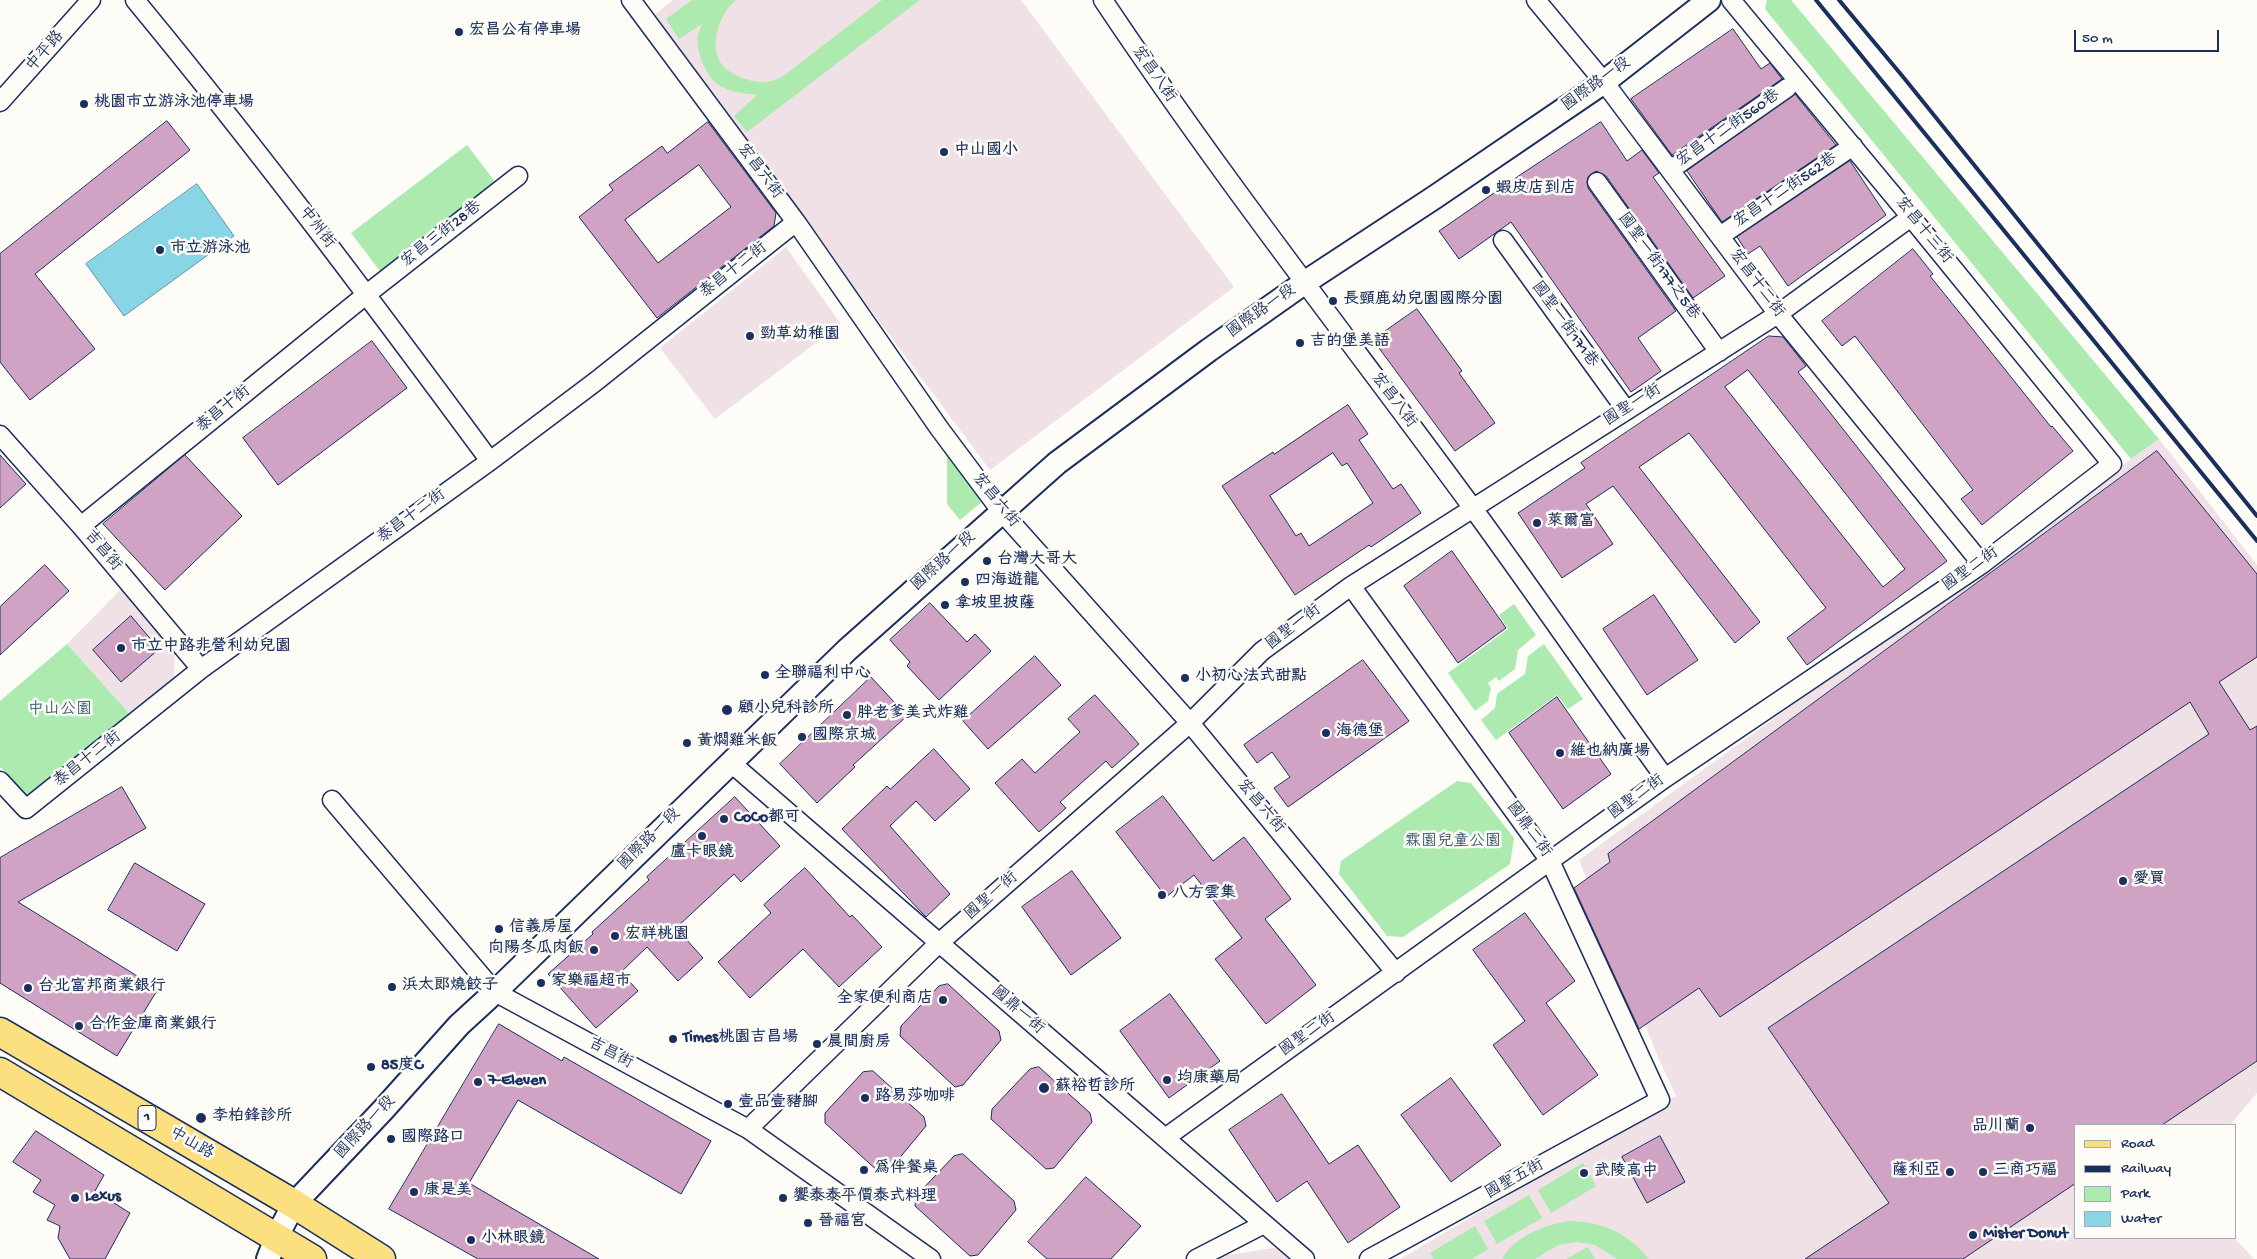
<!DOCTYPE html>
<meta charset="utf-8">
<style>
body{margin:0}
#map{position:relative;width:2257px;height:1259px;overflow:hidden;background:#fdfcf7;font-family:"Gochi Hand",sans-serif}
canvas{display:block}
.legend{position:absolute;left:2074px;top:1124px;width:162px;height:115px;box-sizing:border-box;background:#fdfcf7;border:1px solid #a3aaba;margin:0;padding:6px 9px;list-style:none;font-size:15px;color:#1b2f5e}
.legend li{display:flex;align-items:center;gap:10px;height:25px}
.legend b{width:25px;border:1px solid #a3aaba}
.scale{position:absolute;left:2074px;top:30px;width:145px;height:22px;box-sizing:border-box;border:2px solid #1b2f5e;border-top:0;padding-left:6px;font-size:15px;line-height:18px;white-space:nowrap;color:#1b2f5e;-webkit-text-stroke:4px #fdfcf7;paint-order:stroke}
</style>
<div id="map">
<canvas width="2257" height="1259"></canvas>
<ul class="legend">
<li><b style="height:6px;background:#fce080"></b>Road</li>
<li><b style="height:6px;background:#1b2f5e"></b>Railway</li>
<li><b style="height:14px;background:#aceab0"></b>Park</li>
<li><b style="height:14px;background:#88d6e5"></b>Water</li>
</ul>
<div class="scale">50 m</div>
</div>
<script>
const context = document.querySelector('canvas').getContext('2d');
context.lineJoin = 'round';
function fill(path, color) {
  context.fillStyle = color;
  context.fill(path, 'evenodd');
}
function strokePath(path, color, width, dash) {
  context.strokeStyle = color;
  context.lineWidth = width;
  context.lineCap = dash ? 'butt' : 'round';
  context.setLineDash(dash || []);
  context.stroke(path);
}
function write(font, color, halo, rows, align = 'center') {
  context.font = font + ' "Gochi Hand","LXGW WenKai TC",sans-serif';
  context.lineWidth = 5;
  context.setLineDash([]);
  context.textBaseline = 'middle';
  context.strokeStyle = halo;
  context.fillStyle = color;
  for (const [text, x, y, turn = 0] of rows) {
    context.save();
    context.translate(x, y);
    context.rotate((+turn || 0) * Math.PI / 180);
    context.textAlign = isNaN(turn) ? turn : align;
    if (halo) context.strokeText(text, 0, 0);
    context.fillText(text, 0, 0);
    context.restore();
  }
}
fill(new Path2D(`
 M673 0H1021L1234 287 990 470 652 17Z
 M786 247 841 324 715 419 660 348Z
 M2159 439 2257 565V1093L2230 1125H2076V1238H2234L2254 1259H1400L1676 1096 1658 1057 1579 860Z
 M128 582 175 651 174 677 129 713 67 644Z
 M1280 1247 1289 1259H1219L1227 1255Z`), '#f0e1e7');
fill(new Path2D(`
 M692 0H736C719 13 707 50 724 67 733 76 755 84 767 82 772 81 777 79 782 77L882 0H920L747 132 734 116 757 95C745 93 733 93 722 87 707 79 695 52 698 35 699 31 701 27 702 24L679 39 666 19Z
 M1767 0H1791L2159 439 2131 459 1765 9Z
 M467 145 499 187 383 275 351 233Z
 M947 448 983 501 960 520 947 504Z
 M1514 604 1536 635 1518 650 1515 669 1499 681 1496 677 1488 683 1491 688 1488 701 1475 711 1448 673 1508 629 1499 615Z
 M67 644 129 713 32 799 0 767V701Z
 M1544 644 1583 699 1568 709 1557 695 1496 740 1481 720 1495 708 1497 694 1525 674 1528 656Z
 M1457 781 1471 783 1514 838 1510 864 1403 937 1387 936 1339 874 1341 861Z
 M1583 1163 1596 1186 1551 1213 1538 1190Z
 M1529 1195 1542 1218 1497 1244 1484 1221Z
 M1568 1221C1603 1222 1627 1232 1649 1259H1617L1595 1245 1577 1242 1558 1245 1535 1259H1502C1516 1235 1543 1226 1568 1221Z
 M1475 1226 1488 1249 1472 1259H1434L1430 1253Z
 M1588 1247 1595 1259H1566Z`), '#aceab0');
const water = new Path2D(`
 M197 184 234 236 124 316 86 264Z`);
fill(water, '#88d6e5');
strokePath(water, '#5c93af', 1);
const building = new Path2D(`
 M1733 29 1761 69 1770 63 1782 79 1672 155 1631 99Z
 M1795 94 1836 145 1722 222 1687 171Z
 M167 121 190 150 35 274 95 349 30 400 0 362V254Z
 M708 122 776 213 774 226 657 318 579 217 613 190 609 185 662 146 667 153ZM699 165 731 207 658 263 625 220Z
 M1601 122 1627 161 1642 150 1659 173 1653 177 1725 276 1693 298 1606 176 1596 171 1588 177V188L1676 311 1638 338 1661 371 1631 392 1511 222 1459 259 1439 231 1520 175Z
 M1850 161 1886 215 1788 286 1760 246 1748 254 1737 237Z
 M1913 249 1933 274 1930 276 1975 332 2051 427 2052 426 2073 451 1982 525 1961 499 1973 490 1855 336 1842 346 1822 321Z
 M1417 309 1462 371 1459 373 1495 423 1455 451 1373 340Z
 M1769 336 1783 337 1806 366 1798 372 1947 561 1807 665 1787 638 1826 608 1689 433 1639 467 1760 622 1735 643 1613 486 1586 504 1613 544 1562 578 1518 513 1585 468 1581 463ZM1748 370 1905 569 1883 587 1725 387Z
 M372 341 407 388 278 485 243 438Z
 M1348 405 1368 434 1359 440 1393 489 1401 484 1421 513 1371 547 1369 545 1295 595 1222 486 1273 452 1274 454ZM1333 453 1342 466 1347 463 1373 503 1309 546 1301 533 1296 536 1270 496Z
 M2157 451 2257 574V657L2219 682 2250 730 2257 726V1061L2162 1125H2076V1183L1963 1259H1805L1889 1203 1768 1028 2209 734 2190 702 1720 1017 1699 988 1639 1029 1574 888 1610 862 1608 854Z
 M0 455 26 484 0 508Z
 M185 455 242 516 165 590 103 524Z
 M1452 551 1506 628 1458 663 1404 586Z
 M45 565 69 591 0 655V607Z
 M1654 595 1698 660 1647 695 1603 629Z
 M930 603 967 642 975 634 991 651 939 700 907 666 910 662 890 640Z
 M131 616 159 649 121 682 93 650Z
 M1035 656 1061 685 988 749 963 721Z
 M1363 660 1409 721 1288 807 1274 788 1290 777 1272 752 1257 763 1244 745Z
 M871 677 907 716 853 765 855 767 817 803 780 764Z
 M1095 695 1139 744 1112 768 1106 761 1060 802 1066 808 1039 832 995 783 1022 759 1035 773 1080 732 1068 719Z
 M1557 697 1611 774 1563 809 1509 733Z
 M934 749 970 789 935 821 916 801 890 826 950 894 926 917 842 829 887 786 890 789Z
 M122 787 146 828 18 902 158 989 117 1056 0 983V858Z
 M1163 796 1213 861 1244 837 1291 899 1265 919 1316 985 1266 1024 1215 959 1242 938 1194 875 1166 897 1116 832Z
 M735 797 780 846 741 882 734 874 676 928 703 958 678 981 647 947 621 972 638 991 596 1028 548 974 593 934 592 932 649 880 647 877Z
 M135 863 205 904 177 951 108 910Z
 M805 868 850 917 852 915 882 947 839 987 803 949 750 998 718 962 771 913 764 905Z
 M1072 871 1121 938 1071 975 1022 907Z
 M1525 913 1575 981 1546 1003 1598 1075 1543 1115 1493 1045 1525 1021 1473 950Z
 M948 984 999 1031 1001 1040 963 1085 955 1087 900 1036 901 1026 939 986Z
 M1170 994 1220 1061 1169 1098 1120 1031Z
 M499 1024 562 1061 564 1057 711 1141 681 1194 518 1100 469 1183 599 1259H478L389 1209Z
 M1039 1067 1090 1113 1092 1122 1054 1168 1046 1169 991 1119 992 1109 1030 1069Z
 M873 1071 924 1117 926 1126 888 1172 880 1173 825 1123V1113L863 1072Z
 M1451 1078 1501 1145 1451 1182 1401 1115Z
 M1282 1094 1329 1164 1358 1145 1400 1207 1348 1243 1307 1181 1277 1202 1229 1130Z
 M36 1131 104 1175 95 1191 130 1213 105 1259H70L58 1238 60 1226 47 1220 55 1205 33 1192 41 1180 13 1162Z
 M1660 1136 1685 1182 1647 1203 1622 1157Z
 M963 1154 1014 1201 1016 1210 978 1255 970 1256 915 1206 916 1196 954 1156Z
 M1086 1177 1141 1226 1111 1259H1047L1028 1242Z`);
fill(building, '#d0a2c3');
strokePath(building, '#1b2f5e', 1);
const minor = new Path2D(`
 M135 0C259 150 375 305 490 461
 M631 0 796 222 939 428 1001 511 1190 723 1396 973
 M1103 0C1219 174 1348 338 1472 507 1537 596 1600 688 1665 778
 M1536 0 1604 82 1778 314 1982 564
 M0 102 91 0
 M1670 170 1787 88
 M1597 182 1719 352
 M1720 236 1853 146
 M1503 240 1626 410
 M0 435 81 526 201 669
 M81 526 367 294 518 176
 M1351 586 1550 861 1660 1100 1369 1259
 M730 762 1305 1259
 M0 781 26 809 201 669 490 461 595 382 796 222
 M332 800 495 992 748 1129 931 1259
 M748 1129 939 943 1190 723 1262 651 1351 586 1778 314 1911 217
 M1165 1138 1665 778 1982 564 2112 464 1911 217 1731 0
 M1196 1259 1264 1224`);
const tertiary = new Path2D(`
 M268 1259 277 1236 294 1204 383 1110 459 1025 495 992 847 650 1057 463 1209 350 1304 283 1435 197 1604 82 1709 0`);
const primary = new Path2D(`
 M0 1032 294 1204 381 1259
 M0 1072 312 1259`);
strokePath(minor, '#1b2f5e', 21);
strokePath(tertiary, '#1b2f5e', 26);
strokePath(primary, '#1b2f5e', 31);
strokePath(minor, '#fdfcf7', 18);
strokePath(tertiary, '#fdfcf7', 22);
strokePath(primary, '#fce080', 28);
strokePath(new Path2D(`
 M1816 0 2257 541
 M1839 0 1904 78 2257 516`), '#1b2f5e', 4);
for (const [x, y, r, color] of [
 [459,32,5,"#1b2f5e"],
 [84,104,5,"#1b2f5e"],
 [944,152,5,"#1b2f5e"],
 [1486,190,5,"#1b2f5e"],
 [160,250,5,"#1b2f5e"],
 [1333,301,5,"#1b2f5e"],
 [750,336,5,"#1b2f5e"],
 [1300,343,5,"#1b2f5e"],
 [1537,523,5,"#1b2f5e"],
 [987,561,5,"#1b2f5e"],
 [965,582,5,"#1b2f5e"],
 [945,605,5,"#1b2f5e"],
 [121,648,5,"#1b2f5e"],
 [765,675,5,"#1b2f5e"],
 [1185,678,5,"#1b2f5e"],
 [727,710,6,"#1b2f5e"],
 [847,715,5,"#1b2f5e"],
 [1326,733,5,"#1b2f5e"],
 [802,737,5,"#1b2f5e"],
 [687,743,5,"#1b2f5e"],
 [1560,753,5,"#1b2f5e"],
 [724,819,5,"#1b2f5e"],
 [702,836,5,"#1b2f5e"],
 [2123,881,5,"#1b2f5e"],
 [1162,895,5,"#1b2f5e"],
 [499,929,5,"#1b2f5e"],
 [615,936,5,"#1b2f5e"],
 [594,950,5,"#1b2f5e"],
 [541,983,5,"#1b2f5e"],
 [392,987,5,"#1b2f5e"],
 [28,988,5,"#1b2f5e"],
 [943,1000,5,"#1b2f5e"],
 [79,1026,5,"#1b2f5e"],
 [673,1039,5,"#1b2f5e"],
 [817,1044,5,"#1b2f5e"],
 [371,1067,5,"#1b2f5e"],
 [1167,1080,5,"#1b2f5e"],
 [478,1082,5,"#1b2f5e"],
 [1044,1088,6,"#1b2f5e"],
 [865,1098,5,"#1b2f5e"],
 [728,1104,5,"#1b2f5e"],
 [201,1118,6,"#1b2f5e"],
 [2030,1128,5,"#1b2f5e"],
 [391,1139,5,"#1b2f5e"],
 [864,1170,5,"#1b2f5e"],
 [1950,1172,5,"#1b2f5e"],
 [1983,1172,5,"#1b2f5e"],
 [1584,1173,5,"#1b2f5e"],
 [414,1192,5,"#1b2f5e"],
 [75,1198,5,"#1b2f5e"],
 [783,1198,5,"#1b2f5e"],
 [808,1223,5,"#1b2f5e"],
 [1973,1235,5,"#1b2f5e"],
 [471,1240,5,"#1b2f5e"]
]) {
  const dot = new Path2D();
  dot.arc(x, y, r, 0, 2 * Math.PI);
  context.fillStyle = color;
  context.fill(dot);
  strokePath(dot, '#fdfcf7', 2);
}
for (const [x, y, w] of [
 [147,1118,18]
]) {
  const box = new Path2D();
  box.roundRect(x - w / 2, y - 12.5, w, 25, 4);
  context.fillStyle = '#fdfcf7';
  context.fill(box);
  strokePath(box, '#1b2f5e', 1);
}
write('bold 15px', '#1b2f5e', null, [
 ["1",147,1118]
]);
write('bold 16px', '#1b2f5e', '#fdfcf7', [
 ["宏昌公有停車場",469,32],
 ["桃園市立游泳池停車場",94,104],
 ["中山國小",954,152],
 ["蝦皮店到店",1496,190],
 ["市立游泳池",170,250],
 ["長頸鹿幼兒園國際分園",1343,301],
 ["勁草幼稚園",760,336],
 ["吉的堡美語",1310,343],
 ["萊爾富",1547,523],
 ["台灣大哥大",997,561],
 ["四海遊龍",975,582],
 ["拿坡里披薩",955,605],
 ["市立中路非營利幼兒園",131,648],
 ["全聯福利中心",775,675],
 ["小初心法式甜點",1195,678],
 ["顧小兒科診所",738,710],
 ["胖老爹美式炸雞",857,715],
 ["海德堡",1336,733],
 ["國際京城",812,737],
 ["黃燜雞米飯",697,743],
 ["維也納廣場",1570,753],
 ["CoCo都可",734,819],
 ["盧卡眼鏡",702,854,"center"],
 ["愛買",2133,881],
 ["八方雲集",1172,895],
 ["信義房屋",509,929],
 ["宏祥桃園",625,936],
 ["向陽冬瓜肉飯",584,950,"right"],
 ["家樂福超市",551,983],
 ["浜太郎燒餃子",402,987],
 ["台北富邦商業銀行",38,988],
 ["全家便利商店",933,1000,"right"],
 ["合作金庫商業銀行",89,1026],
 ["Times桃園吉昌場",683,1039],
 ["晨間廚房",827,1044],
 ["85度C",381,1067],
 ["均康藥局",1177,1080],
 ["7-Eleven",488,1082],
 ["蘇裕哲診所",1055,1088],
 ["路易莎咖啡",875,1098],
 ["壹品壹豬腳",738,1104],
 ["李柏鋒診所",212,1118],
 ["品川蘭",2020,1128,"right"],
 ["國際路口",401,1139],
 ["為伴餐桌",874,1170],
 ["薩利亞",1940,1172,"right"],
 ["三商巧福",1993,1172],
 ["武陵高中",1594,1173],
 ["康是美",424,1192],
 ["Lexus",85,1198],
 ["饗泰泰平價泰式料理",793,1198],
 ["晉福宮",818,1223],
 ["Mister Donut",1983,1235],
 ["小林眼鏡",481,1240]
], 'left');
write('16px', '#1b2f5e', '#fdfcf7', [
 ["中平路",46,52,-49],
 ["宏昌八街",1153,75,55],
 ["國際路一段",1597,85,-36],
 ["宏昌十二街560巷",1729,129,-35],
 ["宏昌六街",759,172,53],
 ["宏昌十二街562巷",1786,191,-34],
 ["中州街",316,228,52],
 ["宏昌十三街",1923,231,51],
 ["宏昌三街28巷",442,235,-38],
 ["國聖一街177之5巷",1658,267,54],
 ["泰昌十二街",734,271,-38],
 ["宏昌十二街",1756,284,53],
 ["國際路一段",1262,312,-35],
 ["國聖一街171巷",1564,325,54],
 ["宏昌八街",1393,401,53],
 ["國聖一街",1633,406,-32],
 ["泰昌十街",224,410,-39],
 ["宏昌六街",995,501,51],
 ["泰昌十二街",412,517,-36],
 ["吉昌街",102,551,50],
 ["國際路一段",944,562,-42],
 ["國聖二街",1971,570,-35],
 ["國聖一街",1294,628,-37],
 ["泰昌十二街",88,760,-38],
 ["國聖二街",1637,798,-36],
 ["宏昌六街",1260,807,50],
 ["國鼎二街",1528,830,54],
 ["國際路一段",650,840,-45],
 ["國聖一街",992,897,-41],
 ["國鼎一街",1017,1011,41],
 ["國聖二街",1308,1035,-35],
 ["吉昌街",610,1054,28],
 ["國際路一段",366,1128,-47],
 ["中山路",191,1144,30],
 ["國聖五街",1515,1180,-29]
]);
write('16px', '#3f5e72', '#fdfcf7', [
 ["中山公園",60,711],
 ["霖園兒童公園",1453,843]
]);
</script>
